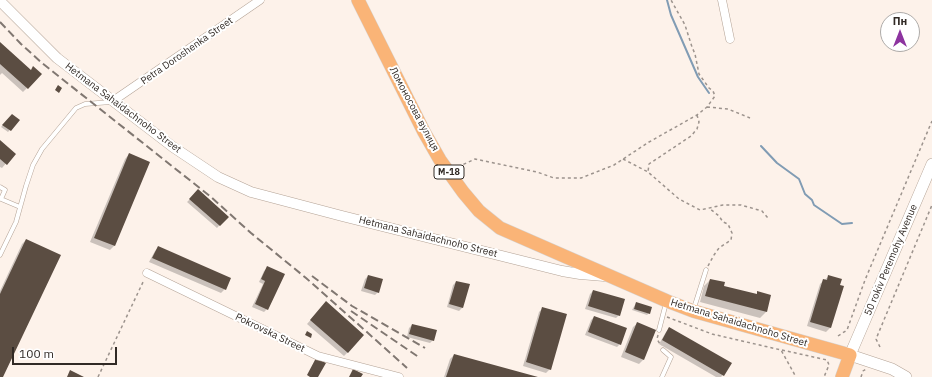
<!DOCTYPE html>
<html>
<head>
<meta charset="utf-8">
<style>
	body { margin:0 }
	#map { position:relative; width:932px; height:377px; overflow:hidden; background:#fdf2ea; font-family:"IBM Plex Sans",sans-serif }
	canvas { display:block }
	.north { position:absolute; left:880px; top:12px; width:40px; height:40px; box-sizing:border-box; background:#fff; border:1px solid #adaaa8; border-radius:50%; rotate:0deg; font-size:11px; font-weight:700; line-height:16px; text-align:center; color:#312a25 }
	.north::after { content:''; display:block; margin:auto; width:14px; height:18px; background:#8d34a0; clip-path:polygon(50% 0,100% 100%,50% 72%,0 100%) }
	.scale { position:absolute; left:12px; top:347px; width:105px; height:18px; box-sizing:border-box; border:2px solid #312a25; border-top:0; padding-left:5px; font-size:12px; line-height:14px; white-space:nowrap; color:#312a25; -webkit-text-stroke:3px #fff; paint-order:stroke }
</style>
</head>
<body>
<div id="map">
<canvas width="932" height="377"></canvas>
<div class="north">Пн</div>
<div class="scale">100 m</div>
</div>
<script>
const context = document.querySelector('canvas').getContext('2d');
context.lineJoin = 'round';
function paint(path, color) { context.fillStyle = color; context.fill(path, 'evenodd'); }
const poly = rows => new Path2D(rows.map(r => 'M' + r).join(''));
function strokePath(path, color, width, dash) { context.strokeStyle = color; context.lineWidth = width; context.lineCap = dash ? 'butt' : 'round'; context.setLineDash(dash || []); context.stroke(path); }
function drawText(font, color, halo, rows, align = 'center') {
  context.font = font + ' "IBM Plex Sans",sans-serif'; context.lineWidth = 4; context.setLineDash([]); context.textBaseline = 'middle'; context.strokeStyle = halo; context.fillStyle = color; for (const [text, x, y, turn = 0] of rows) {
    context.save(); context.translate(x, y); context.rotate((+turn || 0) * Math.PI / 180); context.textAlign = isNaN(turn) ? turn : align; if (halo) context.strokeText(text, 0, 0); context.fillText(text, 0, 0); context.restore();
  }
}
const shadow = poly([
	[0,44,27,88,23,92,2,73,0,75],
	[12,115,18,121,8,132,1,127],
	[0,141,14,154,2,168,0,167],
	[129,154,149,163,114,246,110,250,90,242,125,159],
	[198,191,227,217,217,228,187,202],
	[26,240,2,377,0,377,0,291,22,244],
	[159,247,225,289,221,293,149,262,155,251],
	[267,268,267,309,264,312,252,307,263,284,259,282,264,271],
	[368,276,378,292,375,295,361,291,365,279],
	[829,276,839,285,842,287,830,328,826,332,807,326,820,284],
	[710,280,723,287,755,295,758,293,770,296,766,312,760,318,700,302,704,286],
	[456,282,469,285,462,308,459,311,447,307,453,285],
	[593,291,619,315,616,318,585,309,590,294],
	[636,303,649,313,647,315,632,310],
	[322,307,348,352,344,356,307,324],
	[543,308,550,369,546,373,523,366,539,312],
	[594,317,620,344,617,347,585,335,591,320],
	[638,323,655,331,643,360,639,364,621,357,633,327],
	[412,325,433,340,430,343,407,337,409,328],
	[670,328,723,375,721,377,716,377,659,344,666,332],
	[454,355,536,377,444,377,450,359]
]);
const stream = poly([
	[667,0,671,15,698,77,709,93],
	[761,146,777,163,799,179,805,194,812,200,814,205,842,224,852,223]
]);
const building = poly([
	[0,42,31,70,33,66,42,74,28,89,0,64],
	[58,85,62,88,59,93,55,90],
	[12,114,20,120,11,131,2,125],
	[0,140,16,154,7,165,0,159],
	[129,153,150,162,115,246,94,238],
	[198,189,229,217,220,226,189,199],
	[26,239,61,255,3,377,0,377,0,294],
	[158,246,231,278,226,290,152,258],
	[267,266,285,274,268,310,255,304,265,281,261,279],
	[368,275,383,279,379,293,364,288],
	[828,275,842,279,840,285,844,286,831,328,810,322,823,279,827,280],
	[710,279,725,282,724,286,757,294,757,291,771,295,767,312,705,296],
	[456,281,470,284,463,308,449,304],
	[593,290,625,299,620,316,588,306],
	[326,301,364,335,348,353,310,320],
	[636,302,652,307,650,314,634,309],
	[542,307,567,314,551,370,526,362],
	[594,316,627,328,621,345,588,332],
	[637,322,656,330,644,360,625,352],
	[412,324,437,330,434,341,409,334],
	[669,327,732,363,724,376,662,340],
	[307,331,312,334,311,338,305,335],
	[454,354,538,377,446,377],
	[316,358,326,363,318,377,310,377,307,375],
	[353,369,363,374,361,377,349,377],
	[70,370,84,377,67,377]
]);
const path = poly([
	[707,107,728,109,750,118],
	[697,115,699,122,697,129,691,136,649,164,648,172,679,199,700,210,723,205,741,205,762,211,768,218],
	[623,159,648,172],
	[458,167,475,159,537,172,554,178,581,178,614,165,649,142,697,115,707,107,715,96,713,91,709,88,699,74,695,54,692,47,685,25,671,0],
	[708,266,714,255,719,248,731,240,732,233,728,224,723,222,719,216,709,208],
	[667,317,712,334,781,350,796,377],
	[658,335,657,339,661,346],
	[838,336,847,330,865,280,932,121],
	[880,347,876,339,932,205],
	[782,350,827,360,829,365,824,377],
	[98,377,144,280],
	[861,377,863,371,866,369]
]);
const service = poly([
	[0,187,5,190,1,199,20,207],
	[0,255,16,222,26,186,33,165,42,149,76,108,85,104,111,102],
	[694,308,706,270],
	[659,330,666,303],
	[662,377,671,357,663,350]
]);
const minor = poly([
	[722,0,730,39],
	[113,101,260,0],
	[147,273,318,356,399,377]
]);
const tertiary = poly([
	[0,1,57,58,173,147,218,177,251,192,342,216,562,271,580,274,604,276]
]);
const secondary = poly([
	[906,377,892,369,850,355,932,164]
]);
const trunk = poly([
	[358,0,424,132,440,160,463,192,479,211,500,228,667,301,693,311,850,355,842,377]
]);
const rail = poly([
	[0,22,21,44,42,63,211,197,251,233,306,278,359,325,407,368],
	[312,276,352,306,425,348],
	[351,311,420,358]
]);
const shields = [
	[449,172,30]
];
const shieldNames = [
	["М-18",449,172]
];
const streetNames = [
	["Petra Doroshenka Street",187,51,-35],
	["Hetmana Sahaidachnoho Street",123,108,37],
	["Ломоносова вулиця",414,109,62],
	["Hetmana Sahaidachnoho Street",428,237,14],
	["50 rokiv Peremohy Avenue",891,260,-67],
	["Hetmana Sahaidachnoho Street",739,323,17],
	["Pokrovska Street",270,333,26]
];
paint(shadow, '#0003');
strokePath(stream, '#819cb4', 2);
paint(building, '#5b4d42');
strokePath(service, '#b4a396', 5);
strokePath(minor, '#b4a396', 9);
strokePath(tertiary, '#b4a396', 11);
strokePath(secondary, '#b4a396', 12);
strokePath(trunk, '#d6d4d3', 14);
strokePath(path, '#9c938d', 1.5, [3, 3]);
strokePath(service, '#fff', 4);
strokePath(minor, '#fff', 8);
strokePath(tertiary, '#fff', 10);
strokePath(secondary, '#fff', 11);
strokePath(trunk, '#fab477', 13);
strokePath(rail, '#807771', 2, [8, 4]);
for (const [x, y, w] of shields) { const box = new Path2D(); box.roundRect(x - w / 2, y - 7, w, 14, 3); context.fillStyle = '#fff'; context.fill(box); strokePath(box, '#312a25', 1); }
drawText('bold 9px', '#312a25', null, shieldNames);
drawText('10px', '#312a25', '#fff', streetNames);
</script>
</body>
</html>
